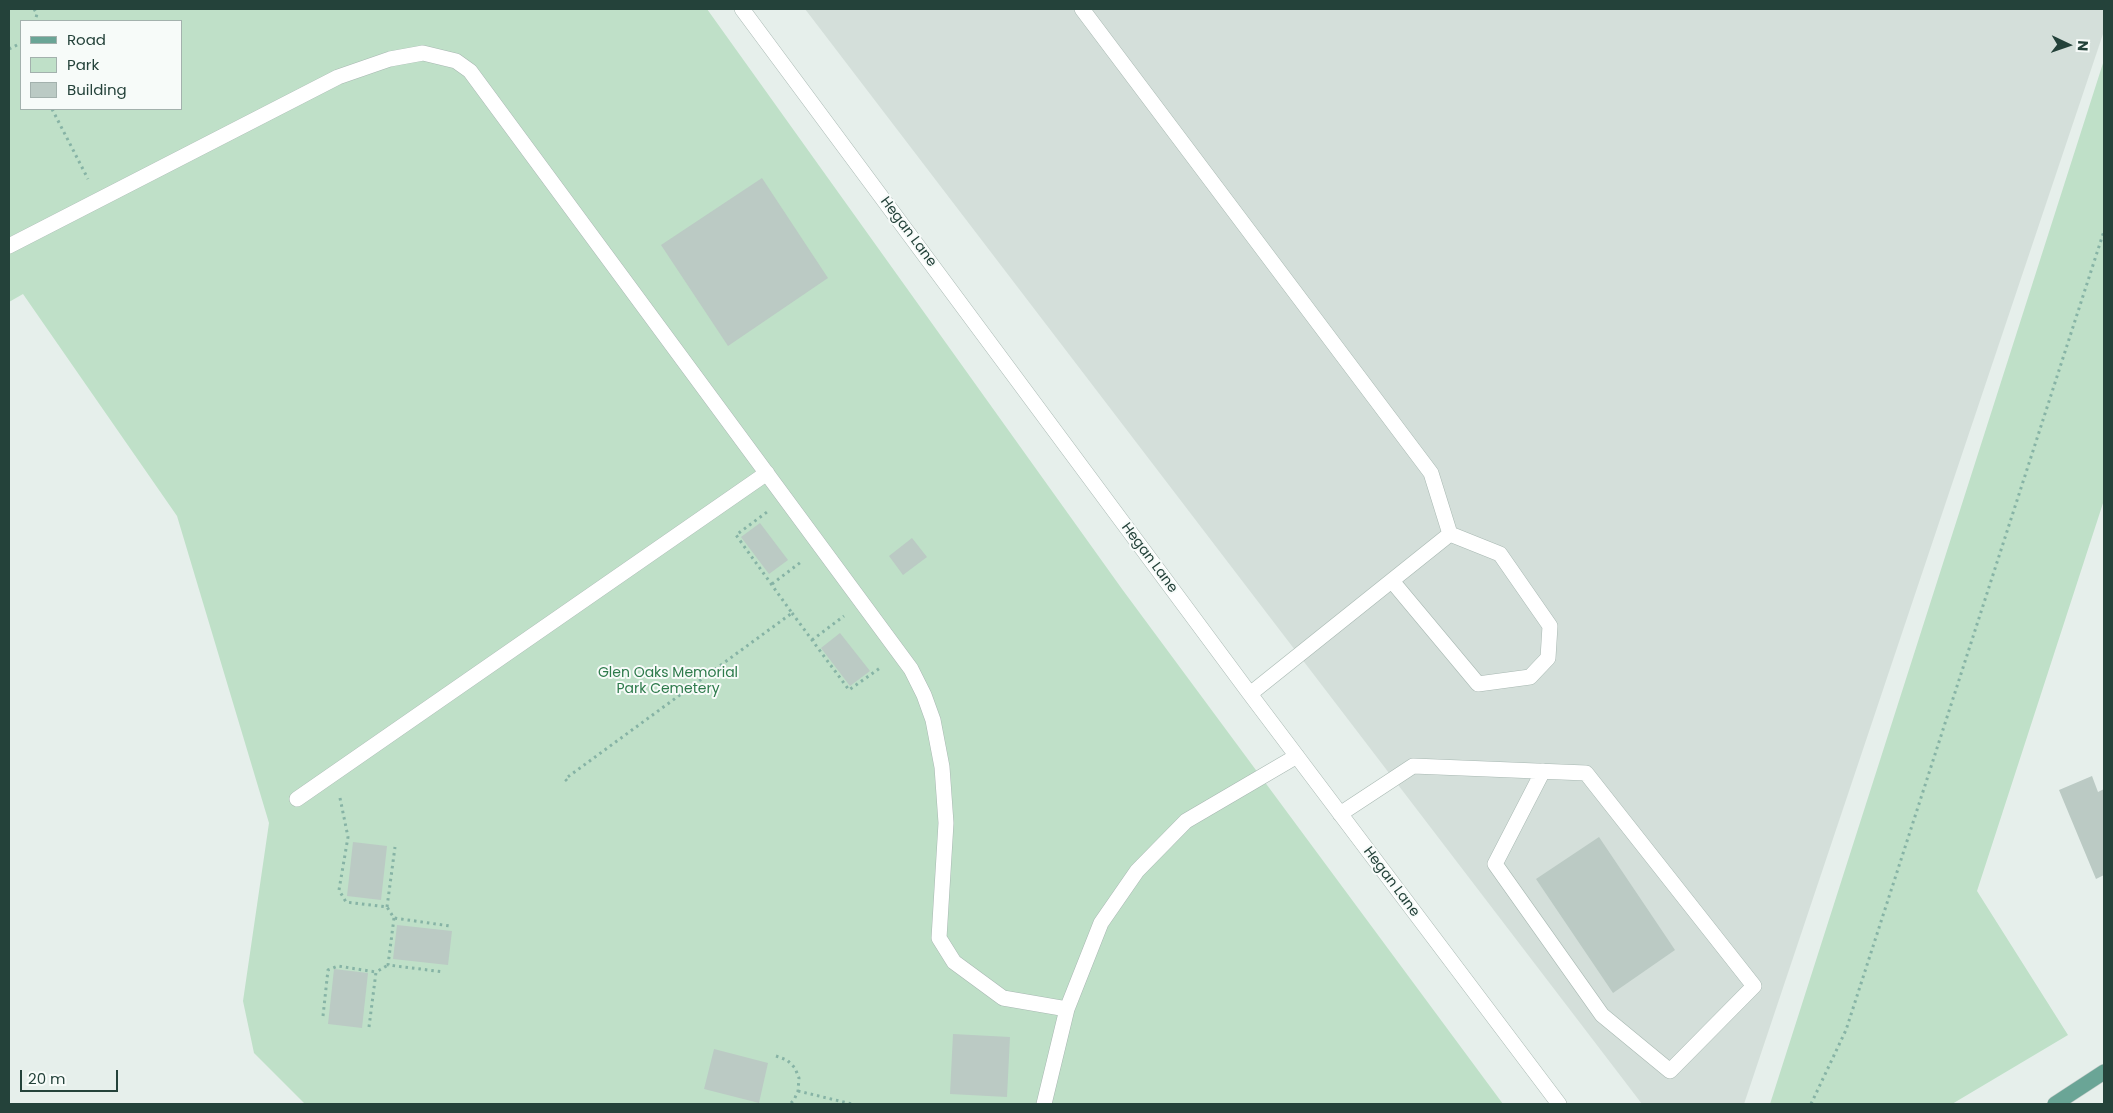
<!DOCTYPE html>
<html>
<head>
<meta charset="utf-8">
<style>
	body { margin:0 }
	#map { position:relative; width:2113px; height:1113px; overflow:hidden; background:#e6efeb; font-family:Poppins,sans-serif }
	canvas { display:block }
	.frame { position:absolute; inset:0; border:10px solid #24423a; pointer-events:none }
	.legend { position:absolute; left:20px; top:20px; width:162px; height:90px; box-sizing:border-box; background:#f7fbf9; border:1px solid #a3b1ad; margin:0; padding:6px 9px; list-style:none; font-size:15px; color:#24423a }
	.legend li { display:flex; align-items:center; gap:10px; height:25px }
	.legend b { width:25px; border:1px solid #a3b1ad }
	.north { position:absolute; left:2043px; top:20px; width:50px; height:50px; -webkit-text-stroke:4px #f7fbf9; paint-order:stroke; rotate:93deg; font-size:14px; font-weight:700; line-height:20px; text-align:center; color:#24423a }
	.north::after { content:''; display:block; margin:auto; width:18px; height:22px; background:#24423a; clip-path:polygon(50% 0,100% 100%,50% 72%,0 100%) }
	.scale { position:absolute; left:20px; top:1070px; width:98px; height:22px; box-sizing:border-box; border:2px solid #24423a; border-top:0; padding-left:6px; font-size:15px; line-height:18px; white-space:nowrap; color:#24423a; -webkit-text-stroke:4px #f7fbf9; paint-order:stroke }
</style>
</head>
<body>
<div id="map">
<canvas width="2113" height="1113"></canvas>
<div class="frame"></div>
<ul class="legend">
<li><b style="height:6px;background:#6aa596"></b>Road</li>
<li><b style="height:14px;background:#bfe0c8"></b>Park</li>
<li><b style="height:14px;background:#bbcac4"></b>Building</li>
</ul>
<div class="north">N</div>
<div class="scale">20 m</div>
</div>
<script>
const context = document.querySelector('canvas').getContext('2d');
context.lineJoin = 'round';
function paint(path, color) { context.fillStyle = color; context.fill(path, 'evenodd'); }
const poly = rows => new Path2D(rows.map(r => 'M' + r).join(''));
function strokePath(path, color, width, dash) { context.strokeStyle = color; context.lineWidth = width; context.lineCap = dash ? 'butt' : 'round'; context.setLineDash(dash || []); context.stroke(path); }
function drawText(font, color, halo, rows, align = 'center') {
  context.font = font + ' Poppins,sans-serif'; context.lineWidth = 4; context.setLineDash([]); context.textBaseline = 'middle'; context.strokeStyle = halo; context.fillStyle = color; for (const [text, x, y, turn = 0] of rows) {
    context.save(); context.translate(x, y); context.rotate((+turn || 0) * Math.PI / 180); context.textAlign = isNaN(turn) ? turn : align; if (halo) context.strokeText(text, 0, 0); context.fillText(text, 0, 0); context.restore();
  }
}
const built = poly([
	[805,9,2104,9,2104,31,1744,1104,1642,1104]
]);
const green = poly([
	[9,9,707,9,1122,589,1503,1104,305,1104,254,1053,243,1001,269,823,177,516,23,294,9,302],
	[21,21,181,21,181,109,21,109],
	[2104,60,2104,500,1977,891,2068,1035,1952,1104,1770,1104]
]);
const building = poly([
	[762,178,828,278,728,346,661,245],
	[760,523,788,560,769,574,741,537],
	[912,538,927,557,903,575,889,556],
	[840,633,870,671,850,686,821,648],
	[2092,776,2098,792,2104,789,2104,875,2096,879,2059,790],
	[1599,837,1675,950,1613,993,1536,879],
	[353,842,387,846,381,900,347,896],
	[397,925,452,931,448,965,393,959],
	[334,969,368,973,362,1028,328,1024],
	[953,1034,1010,1037,1007,1097,950,1094],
	[714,1049,768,1063,759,1103,704,1089]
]);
const path = poly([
	[34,9,37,14,35,21],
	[9,49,21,43],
	[52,109,88,179],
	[772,584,801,562],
	[792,613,849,690,880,668],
	[812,640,844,616],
	[567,781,565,779,792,613,736,535,767,512],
	[340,798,348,837,339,890,346,902,387,907,394,918,450,926],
	[387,907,395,847],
	[394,918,388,965,444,972],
	[323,1016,328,970,338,966,376,972],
	[369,1027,376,972,388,965],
	[776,1056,787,1060,795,1068,799,1078,798,1091,794,1100,790,1104],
	[798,1091,852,1104],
	[1811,1104,1846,1030,2104,231]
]);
const minor = poly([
	[742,9,1250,694,1559,1104],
	[1082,9,1431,473,1450,534,1250,694],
	[9,246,338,77,390,59,423,53,456,61,470,71,911,669,924,695,933,720,942,767,946,823,939,938,954,962,1003,998,1067,1009],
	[1392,581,1478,684,1530,677,1548,658,1550,626,1500,554,1450,534],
	[297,799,767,473],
	[1340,814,1413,766,1586,773,1754,986,1670,1071,1602,1015,1495,864,1543,771],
	[1044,1104,1067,1009,1101,923,1137,871,1186,821,1297,756]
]);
const major = poly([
	[2055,1104,2104,1072]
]);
const streetNames = [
	["Hegan Lane",908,232,53],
	["Hegan Lane",1149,558,53],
	["Hegan Lane",1391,882,53]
];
const parkNames = [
	["Glen Oaks Memorial",668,673],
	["Park Cemetery",668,689]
];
paint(built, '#d4dfda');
paint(green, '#bfe0c8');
paint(building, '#bbcac4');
strokePath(minor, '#a8b8b2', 16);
strokePath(major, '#c2cac8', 16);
strokePath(path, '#86b3a5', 3, [2.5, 4]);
strokePath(minor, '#fff', 15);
strokePath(major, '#6aa596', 15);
drawText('14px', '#24423a', '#f7fbf9', streetNames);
drawText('14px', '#2d7a4b', '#f7fbf9', parkNames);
</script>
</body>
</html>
